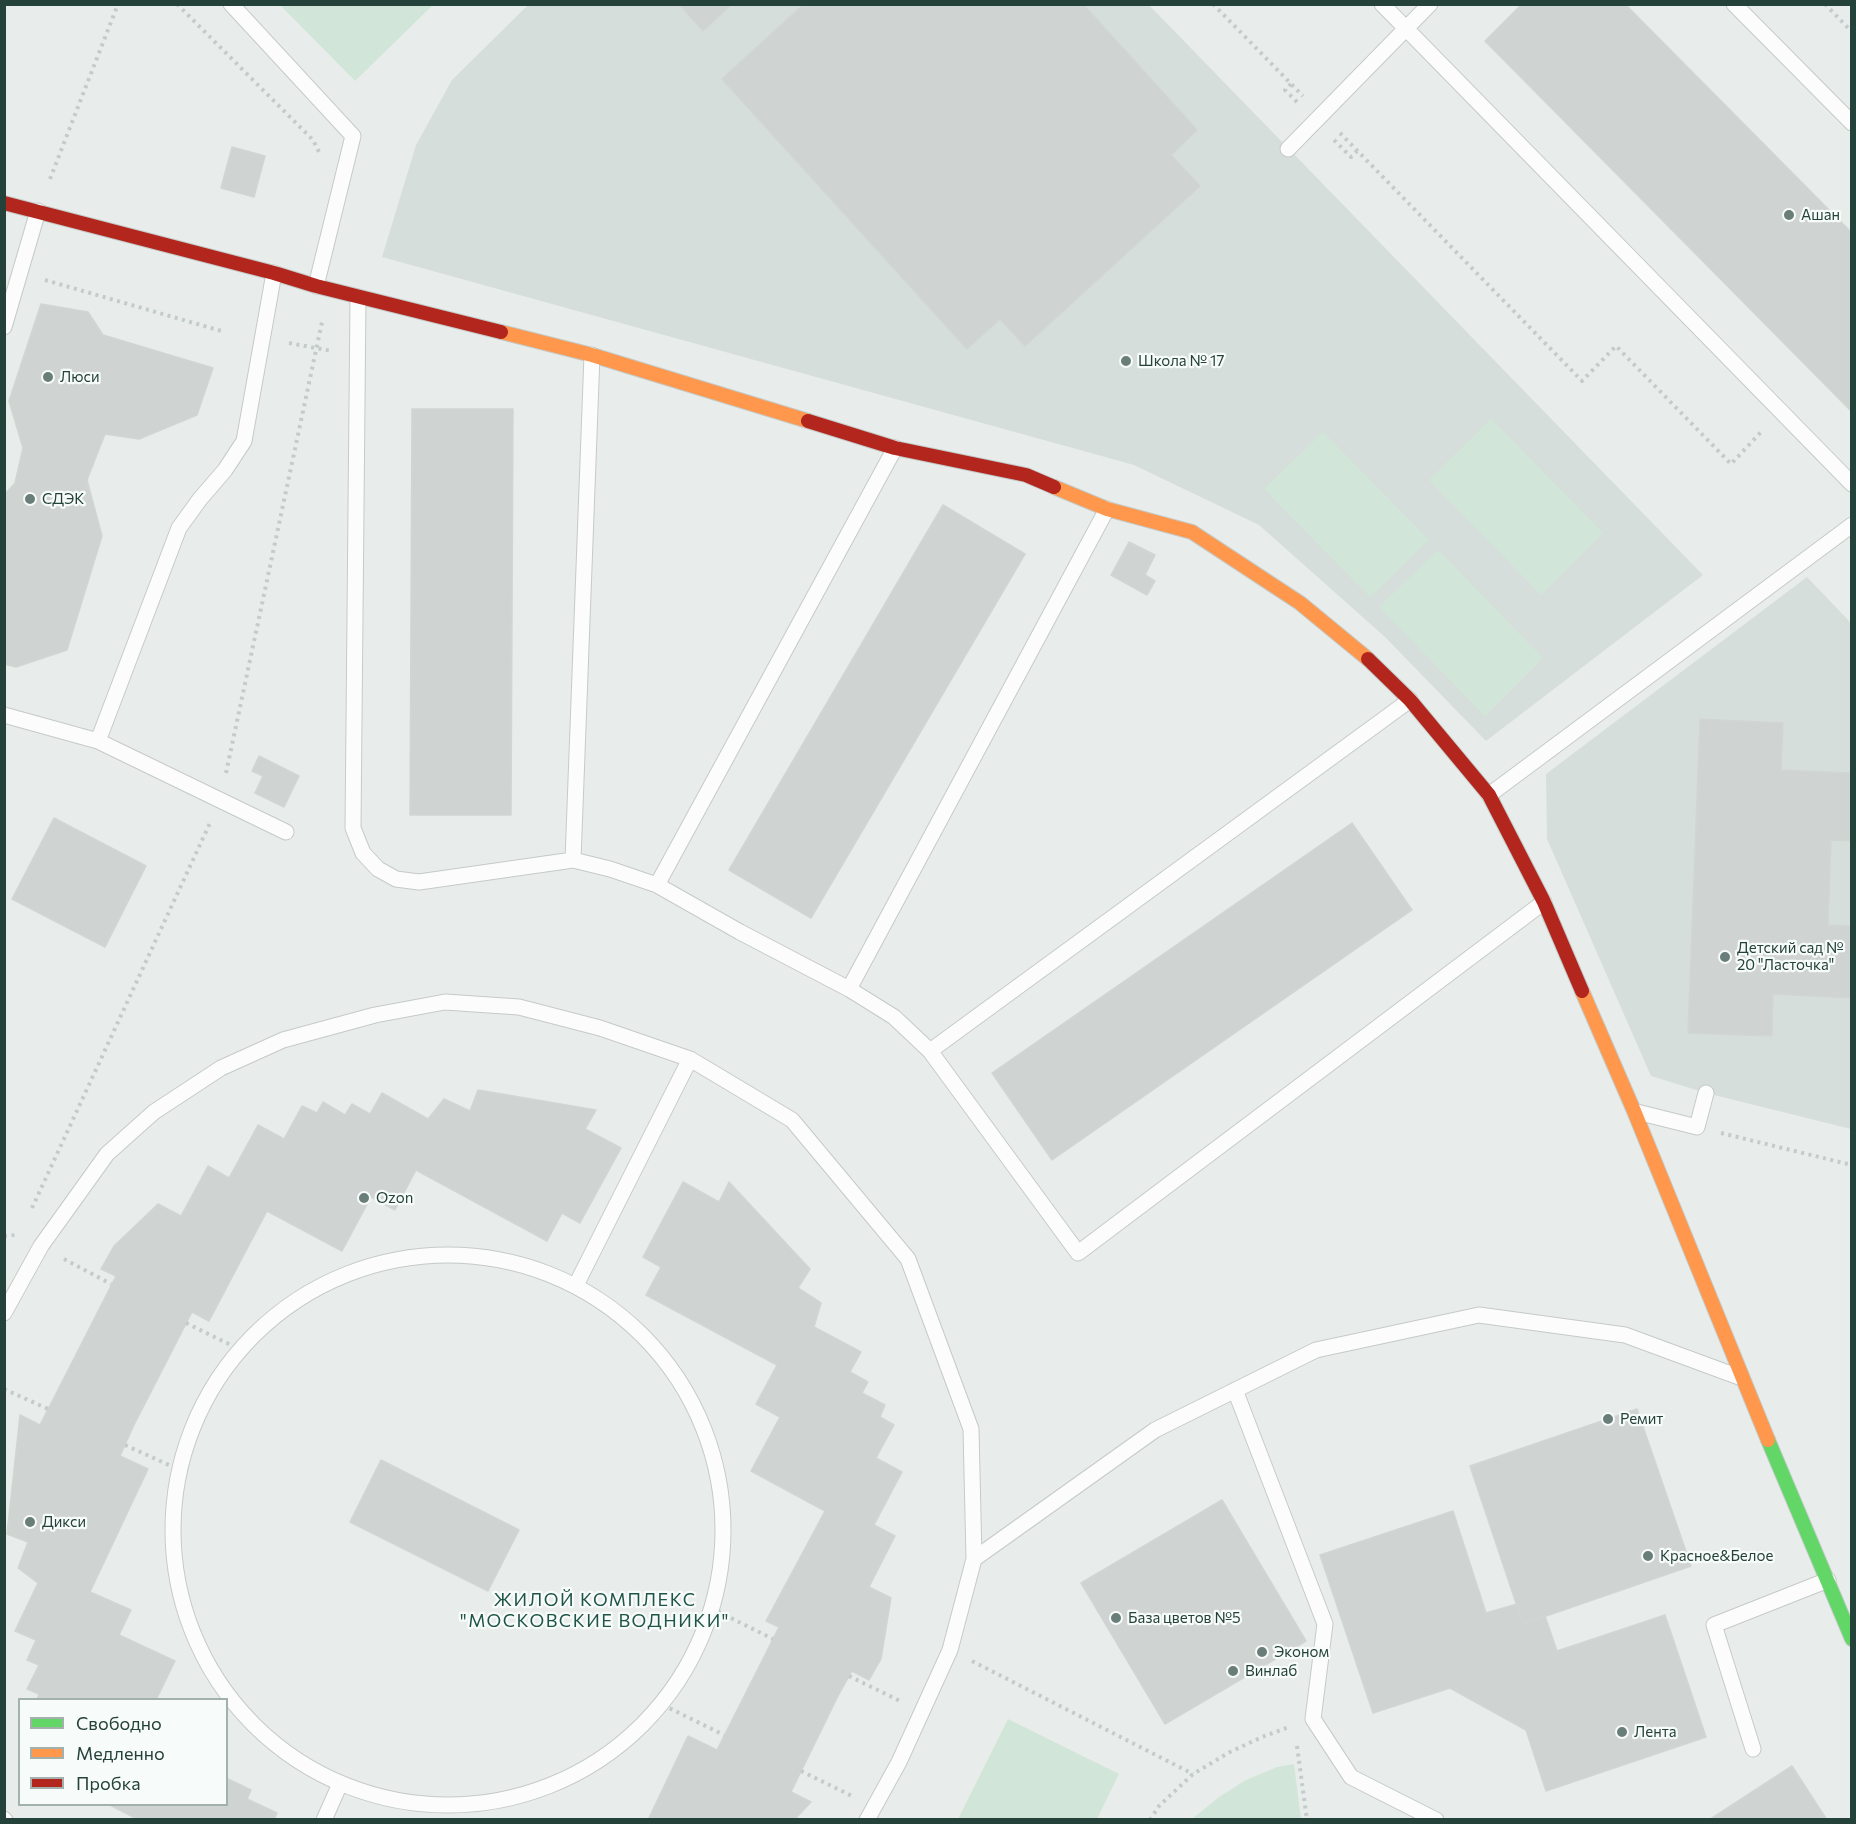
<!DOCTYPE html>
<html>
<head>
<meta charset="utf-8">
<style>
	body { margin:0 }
	#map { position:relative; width:1856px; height:1824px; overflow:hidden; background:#e8edeb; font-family:Commissioner,sans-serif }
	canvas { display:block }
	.frame { position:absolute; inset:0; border:6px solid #24423a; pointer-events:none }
	.legend { position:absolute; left:18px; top:1698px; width:210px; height:108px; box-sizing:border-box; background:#f7fbf9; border:2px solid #a3b1ad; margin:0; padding:8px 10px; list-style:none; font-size:18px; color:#24423a }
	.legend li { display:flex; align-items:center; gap:12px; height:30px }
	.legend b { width:30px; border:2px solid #a3b1ad }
</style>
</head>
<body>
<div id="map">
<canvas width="1856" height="1824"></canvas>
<div class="frame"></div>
<ul class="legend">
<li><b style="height:8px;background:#63d668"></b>Свободно</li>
<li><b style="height:8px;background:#ff974d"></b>Медленно</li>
<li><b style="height:8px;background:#b3261e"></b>Пробка</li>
</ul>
</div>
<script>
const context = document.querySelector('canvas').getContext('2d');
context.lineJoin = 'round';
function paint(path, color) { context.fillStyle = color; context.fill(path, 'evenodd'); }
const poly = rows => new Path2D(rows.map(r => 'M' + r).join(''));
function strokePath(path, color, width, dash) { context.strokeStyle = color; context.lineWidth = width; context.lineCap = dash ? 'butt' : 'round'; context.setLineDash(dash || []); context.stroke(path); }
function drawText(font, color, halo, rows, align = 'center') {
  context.font = font + ' Commissioner,sans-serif'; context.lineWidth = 4.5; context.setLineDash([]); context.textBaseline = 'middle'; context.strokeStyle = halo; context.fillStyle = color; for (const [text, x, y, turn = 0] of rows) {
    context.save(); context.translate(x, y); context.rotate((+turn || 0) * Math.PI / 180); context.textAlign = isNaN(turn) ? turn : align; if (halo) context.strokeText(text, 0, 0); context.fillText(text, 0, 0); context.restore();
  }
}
const built = poly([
	[528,5,1149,5,1703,575,1486,741,1385,637,1259,525,1134,465,382,257,416,145,452,80],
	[1807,577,1851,623,1851,1129,1706,1093,1651,1076,1547,839,1546,774]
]);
const green = poly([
	[280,5,433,5,355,81],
	[1491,419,1603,533,1541,595,1429,480],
	[1323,432,1429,540,1370,597,1264,489],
	[1438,550,1543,658,1485,716,1379,607],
	[1008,1719,1119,1774,1097,1819,958,1819],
	[1294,1764,1301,1819,1192,1819,1219,1797,1246,1780,1277,1767]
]);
const building = poly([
	[679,4,732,4,703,31,679,4],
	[804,4,1083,4,1197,130,1171,155,1200,186,1025,346,1000,319,967,349,722,79,804,4],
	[1522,4,1625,4,1852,233,1852,412,1485,41,1522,4],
	[232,147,265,156,254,197,221,188,232,147],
	[41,304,88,312,103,335,213,368,197,415,139,439,105,434,87,480,102,536,67,650,16,667,4,664,4,495,15,483,23,448,9,401,41,304],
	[412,409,513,409,511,815,410,815,412,409],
	[943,505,1025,554,811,918,729,870,943,505],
	[1129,542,1155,555,1145,575,1155,581,1147,595,1111,575,1129,542],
	[1700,719,1783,723,1781,770,1852,773,1852,841,1831,840,1828,925,1852,926,1852,998,1773,994,1772,1036,1688,1033,1700,719],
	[259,756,299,776,284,807,255,793,263,776,252,771,259,756],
	[54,818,146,866,105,947,12,899,54,818],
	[1352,823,1412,910,1052,1160,992,1073,1352,823],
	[478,1090,596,1110,585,1129,621,1148,580,1223,562,1213,547,1241,416,1170,395,1210,371,1197,342,1251,267,1211,209,1321,192,1312,134,1425,120,1456,148,1469,90,1592,131,1610,119,1635,175,1661,156,1700,37,1700,39,1694,27,1689,39,1665,27,1660,36,1640,15,1631,38,1583,18,1568,28,1542,7,1534,20,1415,40,1425,116,1276,101,1269,114,1246,158,1204,181,1216,208,1166,229,1178,258,1125,284,1139,302,1106,317,1113,323,1102,345,1115,352,1104,370,1114,382,1093,428,1119,444,1099,470,1111,478,1090],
	[683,1182,719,1202,729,1182,810,1269,798,1288,821,1303,814,1327,861,1352,850,1372,868,1382,862,1393,885,1405,880,1417,894,1425,876,1458,902,1472,874,1525,895,1536,869,1587,891,1598,881,1659,869,1680,852,1671,838,1696,791,1792,811,1802,794,1820,648,1820,688,1736,717,1750,779,1627,766,1621,825,1511,751,1471,780,1417,756,1404,777,1365,646,1295,661,1267,643,1257,683,1182],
	[1637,1409,1691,1566,1523,1624,1470,1466,1637,1409],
	[381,1460,519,1530,488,1591,350,1522,381,1460],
	[1222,1500,1306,1641,1165,1724,1081,1583,1222,1500],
	[1453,1511,1486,1613,1517,1604,1523,1624,1545,1616,1557,1651,1665,1615,1706,1737,1546,1791,1526,1730,1450,1688,1373,1713,1320,1555,1453,1511],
	[1792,1766,1827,1820,1709,1820,1792,1766],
	[226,1778,251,1790,247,1799,277,1813,274,1820,139,1820,108,1804,226,1804,226,1778]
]);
const path = poly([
	[177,4,313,140,320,154],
	[1213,4,1303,96],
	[1825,4,1852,32],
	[1291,84,1285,90,1297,102],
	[1340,133,1582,381,1616,346,1731,464,1762,431],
	[1334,140,1351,157,1357,151],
	[50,179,118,4],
	[45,280,225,332],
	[289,343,332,351],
	[226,773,322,322],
	[1721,1133,1852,1165],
	[32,1208,210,823],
	[4,1236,16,1235],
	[64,1259,111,1284],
	[186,1323,239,1349],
	[4,1389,48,1409],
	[125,1445,180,1470],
	[711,1608,773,1639],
	[972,1661,1193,1774],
	[849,1676,900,1701],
	[663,1705,724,1735],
	[1297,1746,1307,1820],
	[801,1771,852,1796],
	[1150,1820,1159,1806,1193,1774,1230,1752,1262,1737,1289,1727]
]);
const lane = poly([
	[231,4,353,136,316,286],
	[1382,4,1852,484],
	[1734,4,1852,123],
	[1288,149,1430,4],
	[358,297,353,828,363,853,378,869,396,879,419,882,573,860,610,869,657,885,740,932,849,989,894,1017,930,1051,1078,1253,1544,902],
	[4,327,38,211],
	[4,715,98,741,179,528,200,499,225,470,244,441,274,273],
	[98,741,286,832],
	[1489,795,1852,525],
	[573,860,592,355],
	[657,885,895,448],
	[849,989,1107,509],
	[930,1051,1410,700],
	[1637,1112,1697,1127,1706,1093],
	'173 1530a275 275 0 1 1 550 0a275 275 0 1 1-550 0Z',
	[576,1285,690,1059],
	[4,1313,41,1246,107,1154,154,1112,221,1068,283,1040,375,1015,445,1002,519,1007,600,1028,690,1059,792,1120,908,1259,971,1429,974,1559,950,1650,899,1762,867,1820],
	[1235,1390,1325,1624,1313,1719,1351,1777,1436,1820],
	[974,1559,1155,1430,1316,1350,1479,1315,1625,1335,1739,1377],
	[1753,1749,1714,1625,1828,1580],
	[4,1819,5,1820],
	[324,1820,339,1786]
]);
const fast = poly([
	[1768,1440,1852,1639]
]);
const slow = poly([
	[501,332,592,355,808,421],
	[1054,487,1107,509,1192,532,1300,603,1368,659],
	[1582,991,1634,1111,1768,1440]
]);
const jam = poly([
	[4,203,274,273,316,286,501,332],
	[808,421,895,448,1026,475,1054,487],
	[1368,659,1410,700,1489,795,1544,902,1582,991]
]);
const markers = [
	[1789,215,6,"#697e78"],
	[1126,361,6,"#697e78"],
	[48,377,6,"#697e78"],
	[30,499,6,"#697e78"],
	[1725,957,6,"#697e78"],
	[364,1198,6,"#697e78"],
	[1608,1419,6,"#697e78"],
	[30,1522,6,"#697e78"],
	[1648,1556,6,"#697e78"],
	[1116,1618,6,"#697e78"],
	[1262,1652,6,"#697e78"],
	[1233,1671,6,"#697e78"],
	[1622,1732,6,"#697e78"]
];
const poiNames = [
	["Ашан",1801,215],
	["Школа № 17",1138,361],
	["Люси",60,377],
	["СДЭК",42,499],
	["Детский сад №",1737,948],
	["20 \"Ласточка\"",1737,965],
	["Ozon",376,1198],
	["Ремит",1620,1419],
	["Дикси",42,1522],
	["Красное&Белое",1660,1556],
	["База цветов №5",1128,1618],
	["Эконом",1274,1652],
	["Винлаб",1245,1671],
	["Лента",1634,1732]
];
const quarterNames = [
	["ЖИЛОЙ КОМПЛЕКС",595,1600],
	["\"МОСКОВСКИЕ ВОДНИКИ\"",595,1621]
];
paint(built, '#d6dedb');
paint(green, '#d1e6d8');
paint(building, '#cfd4d2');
strokePath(building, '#d1d6d4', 1.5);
strokePath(lane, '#c5cac8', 17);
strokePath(fast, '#c3cbc8', 16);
strokePath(slow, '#c3cbc8', 16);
strokePath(jam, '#c3cbc8', 16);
strokePath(path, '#c3ccca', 4, [3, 4.5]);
strokePath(lane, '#fcfcfc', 15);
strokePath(fast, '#63d668', 14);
strokePath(slow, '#ff974d', 14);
strokePath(jam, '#b3261e', 14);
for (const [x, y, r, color] of markers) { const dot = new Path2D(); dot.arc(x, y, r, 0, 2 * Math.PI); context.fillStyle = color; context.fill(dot); strokePath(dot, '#f7fbf9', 2); }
drawText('15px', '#24423a', '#f7fbf9', poiNames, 'left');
context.letterSpacing = '1.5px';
drawText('18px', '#1f5548', '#f7fbf9', quarterNames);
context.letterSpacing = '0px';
</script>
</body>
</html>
